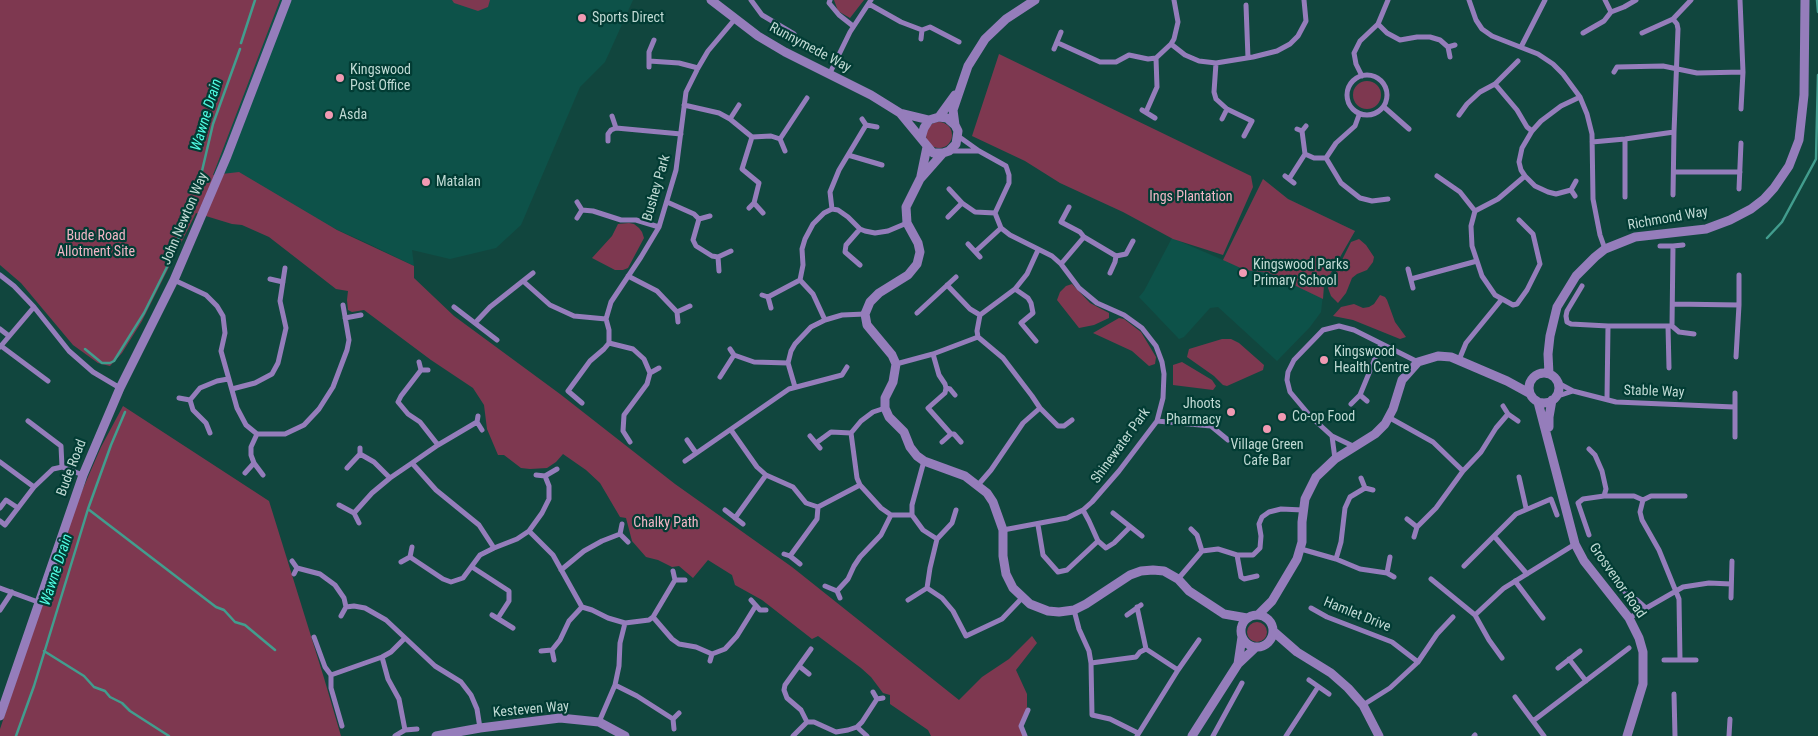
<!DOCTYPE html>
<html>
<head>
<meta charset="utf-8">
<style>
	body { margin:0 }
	canvas { display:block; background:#11463e }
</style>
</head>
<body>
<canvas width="1818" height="736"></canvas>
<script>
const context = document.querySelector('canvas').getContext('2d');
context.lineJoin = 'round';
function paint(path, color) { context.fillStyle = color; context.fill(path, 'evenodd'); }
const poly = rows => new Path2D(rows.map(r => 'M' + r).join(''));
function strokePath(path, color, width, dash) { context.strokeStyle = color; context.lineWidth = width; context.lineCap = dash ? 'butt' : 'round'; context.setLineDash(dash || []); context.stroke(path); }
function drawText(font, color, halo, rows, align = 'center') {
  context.font = font + ' "Roboto Condensed",sans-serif'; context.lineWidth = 4.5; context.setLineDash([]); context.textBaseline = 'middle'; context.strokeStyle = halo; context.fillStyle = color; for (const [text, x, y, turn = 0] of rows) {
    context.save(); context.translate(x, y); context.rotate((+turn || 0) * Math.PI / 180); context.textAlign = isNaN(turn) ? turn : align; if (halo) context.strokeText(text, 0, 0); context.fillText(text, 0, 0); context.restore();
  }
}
const built = poly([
	[280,0,633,0,605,62,580,87,521,225,496,248,450,259,412,250,414,266,367,243,213,175],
	[1263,179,1288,199,1355,231,1324,285,1321,312,1310,327,1277,361,1218,307,1210,308,1184,337,1179,339,1139,297,1144,291,1172,238,1223,260]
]);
const green = poly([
	[0,0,280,0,213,175,239,172,337,230,414,266,414,278,454,316,560,394,675,484,792,567,959,700,982,677,1009,659,1032,636,1037,643,1016,670,1027,694,1027,708,1020,725,1023,736,931,736,928,730,890,704,890,695,883,693,871,677,861,668,818,636,812,639,762,600,735,585,732,575,708,560,693,578,679,566,672,567,658,560,646,557,632,541,626,518,620,517,600,483,586,470,563,454,556,462,547,468,530,469,521,468,504,455,498,455,487,429,484,405,473,388,431,360,364,310,352,312,348,310,347,300,348,291,336,289,269,237,242,225,232,224,196,213,142,321,122,353,110,366,98,363,73,345,21,283,0,265],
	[452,0,490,0,488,7,478,11,454,3],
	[834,0,864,0,850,18,838,11],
	[999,54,1251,176,1253,187,1223,255,1173,239,1123,212,1060,183,1025,161,972,136],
	'1353 95a14 14 0 1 1 28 0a14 14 0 1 1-28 0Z',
	'926 135a13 13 0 1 1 26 0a13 13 0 1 1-26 0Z',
	[1263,179,1288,199,1355,231,1324,285,1323,299,1269,273,1245,270,1223,260],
	[629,223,634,224,639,228,642,232,644,238,628,268,623,270,615,270,592,258,612,236,618,224],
	[1359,239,1366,245,1374,257,1373,262,1367,270,1357,274,1352,278,1346,293,1338,303,1331,296,1328,288,1351,242],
	[1072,284,1090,303,1109,313,1109,318,1094,325,1079,328,1057,300,1060,292,1066,286],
	[1380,295,1385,297,1387,300,1395,322,1406,337,1400,339,1353,320,1333,316,1341,307,1354,304,1363,308,1369,307,1374,304],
	[1119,318,1124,319,1141,332,1156,357,1155,364,1149,366,1132,351,1093,333],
	[1222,339,1231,339,1239,343,1264,365,1263,370,1227,386,1223,385,1214,376,1187,357,1189,349],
	[1182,362,1212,380,1216,386,1213,390,1173,385,1173,365],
	[123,406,269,501,324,678,341,736,0,736,0,729,75,507,101,447],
	'1247 632a10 10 0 1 1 20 0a10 10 0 1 1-20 0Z'
]);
const stream = poly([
	[1817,0,1818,12],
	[241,43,255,0],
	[198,188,213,124,240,49],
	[1767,238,1782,222,1816,159,1818,75],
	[85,349,102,363,110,363,114,361,144,313,171,259,185,220],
	[88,509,216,607,224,610,235,622,245,625,275,650],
	[44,651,84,676,94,687,105,691,110,697,122,703,130,711,169,736],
	[16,736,34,686,88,509,111,445,125,412]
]);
const minor = poly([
	[751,0,762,15,794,34],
	[830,0,829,3,839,15,853,26],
	[1469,0,1476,20,1482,29,1492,36,1538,54,1553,64,1563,74,1580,97,1587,114,1592,134,1593,199,1600,235,1605,249],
	[1605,0,1611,12],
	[1740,0,1743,72,1741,109],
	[869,4,901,22,922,30],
	[1246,5,1248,58],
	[1673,19,1691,0],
	[1378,24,1387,33,1400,40,1417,37,1430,37,1440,40,1448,47],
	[1583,33,1604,21,1611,12,1624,7,1636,0],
	[921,39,922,30,930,27,959,42],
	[1058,43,1100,62,1116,62,1129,55,1148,59,1156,58,1171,44,1185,55,1199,61,1216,63,1253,57,1277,51,1290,44,1298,36,1306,21,1304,0],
	[1171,44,1174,39,1178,22,1174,0],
	[1521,47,1545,0],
	[1054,49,1061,32],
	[1450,57,1448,47,1455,45],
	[649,61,679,63,698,68],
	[1216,63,1214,92,1216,99,1227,109,1252,121,1244,136],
	[649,67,649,52,654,40],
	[1614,72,1617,67,1663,66,1697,73,1743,72],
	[829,75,850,32,871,0],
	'1347 95a20 20 0 1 1 40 0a20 20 0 1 1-40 0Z',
	[1362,76,1356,64,1354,53,1360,41,1378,24,1388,0],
	[1495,84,1517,110,1527,127,1532,131],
	[684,105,719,113,730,119,752,137,742,169,759,183,754,203,749,208],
	[1384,107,1409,129],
	[1142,110,1155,118],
	[1146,112,1157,87,1156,58],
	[1459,115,1467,104,1480,92,1495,84,1518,61],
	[612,116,616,128,681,134],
	[730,119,739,105],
	[862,119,866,125,877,127],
	[1222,119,1227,109],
	[1297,129,1302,131,1306,126],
	[958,136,979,151,1006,166,1009,175,1009,183,995,213,975,212,962,203],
	[752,137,771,136,780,139,807,98],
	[780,139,785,151],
	[608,141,608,134,611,130,616,128],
	[1592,142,1625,139,1674,132,1678,29,1677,24,1673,19,1642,33],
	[950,151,978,151],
	[1305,154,1314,158,1326,158,1341,183,1360,198,1372,201,1388,199],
	[848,155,866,125],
	[1326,158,1336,143,1355,126,1359,115],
	[1674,172,1740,172],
	[1285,176,1294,183],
	[1437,176,1460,192,1475,211],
	[1525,176,1535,186,1548,192,1556,194,1571,190],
	[1289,179,1305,154,1302,131],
	[1739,189,1741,143],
	[1673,195,1674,132],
	[1575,196,1571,190,1576,181],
	[1625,197,1625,139],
	[577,202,582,210,593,211,621,220,636,220,659,227],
	[667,202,694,214,699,219,693,240,696,246,712,256,718,257,719,271],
	[754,203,763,213],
	[832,209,830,192,839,170,848,155,882,165],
	[995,213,1001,228,1010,235,1052,256,1061,264,1079,288,1097,303,1124,315,1142,328,1156,346,1162,362,1164,374,1163,398,1157,421,1119,471,1092,502,1083,510,1067,518,1003,530],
	[948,217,962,203,949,189],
	[577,218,582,210],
	[699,219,710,216],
	[1519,220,1533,234,1540,264,1527,290,1517,304,1513,305,1495,295,1482,276,1472,246,1471,226,1475,211,1498,199,1525,176,1521,170,1519,162,1522,148,1532,131,1541,121,1561,106,1580,97],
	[1084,237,1116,256],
	[968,244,980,257],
	[1673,246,1683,245],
	[976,251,1001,228],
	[718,257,731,251],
	[1061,264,1084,237,1080,232,1061,222,1069,207],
	[860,265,845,252,846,245,860,229],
	[1408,269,1413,288],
	[1110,273,1115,262,1116,256,1126,254,1133,241],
	[0,275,14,286,34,307,69,351,93,372,120,388],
	[628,276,657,291,677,312,690,306],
	[270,279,283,282],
	[1411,279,1477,261],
	[174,280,206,295,217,306,223,316,225,333,221,351,237,408,246,425,257,434,285,434,304,425,319,409,333,387,347,350,349,340,343,305],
	[523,281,550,305,574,316,606,319],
	[947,285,970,309,980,315],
	[1582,286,1567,311,1566,316,1567,322,1571,324,1608,326],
	[1015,289,1028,298,1031,303,1033,313,1021,323,1036,341],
	[762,295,768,297,771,308],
	[768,297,800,280],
	[1673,304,1739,305,1736,357],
	[1739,305,1739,275],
	[454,307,497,340],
	[677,312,678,322],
	[917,313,956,277],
	[980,315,1015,289,1027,274,1038,250],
	[345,318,361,315],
	[825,320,813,294,800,280,803,265,802,249,805,239,813,224,824,213,832,209,838,210,848,217,860,229,865,231,875,233,888,231,907,223],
	[475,323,490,307,533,273],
	[1668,326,1669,368],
	[1672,326,1679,332,1694,334],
	[0,329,9,336],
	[978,337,977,331,980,315],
	[609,343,633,349,644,359,650,373,647,384,624,415,623,431,630,442],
	[1,346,48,381],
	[0,347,34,307],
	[730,349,734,355,754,362,788,363],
	[933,354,939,375,945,384,946,388,950,389,955,395],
	[1459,360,1466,343,1502,299],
	[419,362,421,370,428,370],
	[896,364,933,354,978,337,1003,358,1032,396,1040,408,1023,423,991,470,978,485],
	[421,370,401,396,398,402,408,414,420,422,438,445],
	[650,373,659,368],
	[720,377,734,355],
	[1558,383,1573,391,1616,402,1734,407],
	[795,387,788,363,791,351,795,344,811,327,825,320,842,315,865,314],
	[946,388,945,393,928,408,951,434,954,434,961,442],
	[232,389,255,383,272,374,278,363,286,328,280,301,285,268],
	[1360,395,1367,401],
	[1555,397,1573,391],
	[179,398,190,400],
	[1607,399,1608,326,1672,326,1673,246,1660,246],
	[582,403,568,391,590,361,604,349,609,343,609,330,606,319,611,302,641,257,659,227,676,170,686,92,698,68,708,51,735,19],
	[1351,404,1360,395,1381,344],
	[1503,406,1508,414,1518,421],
	[885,408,873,412,861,421,851,433,857,478,860,485,881,508,891,515,912,515],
	[1040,408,1058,426,1064,426,1072,420],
	[478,416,477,422,482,430],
	[1390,418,1433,442,1463,471],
	[28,421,61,446,62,467],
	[1157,421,1211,426,1228,440],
	[477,422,438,445,412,463,436,490,479,525,494,548,517,539,529,531,553,555,582,607,592,610,608,618,625,623,649,620,653,617,675,580],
	[731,430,757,467,766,475,793,487,806,503,818,507],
	[210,433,206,423,193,410,190,400,200,388,217,381,228,379],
	[257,434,251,447,251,455,254,463,263,475],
	[810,436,820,448],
	[1332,436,1335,459],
	[1735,437,1735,393],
	[687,440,696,453],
	[942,442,951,434],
	[816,443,831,432,851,433],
	[1355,447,1332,436,1311,417,1290,392,1287,380,1288,372,1294,360,1323,330,1339,326,1354,330,1418,362],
	[360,448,360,454,374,462,390,478],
	[1589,449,1595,455,1602,471,1606,489,1604,496],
	[685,461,789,389,842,375,847,367],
	[924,461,912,505,912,515,923,530,937,539],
	[0,462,34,487],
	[347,468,360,454],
	[245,473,254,463],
	[545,476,557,469],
	[1519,477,1526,508],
	[1361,478,1365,488,1373,490],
	[339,505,354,513,359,523],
	[0,508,6,500,18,508],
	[725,510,743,524],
	[956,510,952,523,937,539,930,568,927,588,942,598,953,611,966,636,1002,619,1022,598],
	[1083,510,1089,521,1098,541],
	[354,513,372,493,390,478,412,463],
	[1113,513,1142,536],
	[735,518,766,475],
	[1407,519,1417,527,1414,537],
	[0,521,5,525,34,487,53,469,62,467,83,475],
	[622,524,620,534,628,542],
	[1038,525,1043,555,1058,572,1067,570,1098,541,1106,548,1114,543,1130,527],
	[1417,527,1436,508,1463,471,1481,452,1496,428,1508,414],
	[1191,529,1197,535,1202,551],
	[529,531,542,513,549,499,549,486,545,476,536,475],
	[1589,535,1578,503,1583,499,1604,496,1634,496,1643,500],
	[1301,549,1336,559,1360,569,1387,573],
	[784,554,790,556,800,564],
	[1237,555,1241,577,1244,579,1257,576],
	[790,556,817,519,818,507,860,485],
	[410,557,443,579,451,582,463,578,480,555,494,548],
	[1390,557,1387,573,1394,577],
	[1336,559,1341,542,1345,508,1350,497,1365,488],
	[292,561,297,568,294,574],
	[401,562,410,557,412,547],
	[1604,563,1628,596,1637,600,1646,608],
	[1464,566,1494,536],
	[472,567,509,591,509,601,498,618],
	[297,568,320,574,335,585,344,598,346,607],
	[561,570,584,551,602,541,620,534],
	[673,571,675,580,685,580],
	[1527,574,1494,536,1516,514,1551,499,1557,515],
	[1178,579,1202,551,1218,549,1237,555,1253,555,1260,548,1261,536,1259,524,1262,517,1269,512,1281,509,1303,510],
	[1431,579,1475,615,1504,588,1575,544],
	[1515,581,1543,618],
	[825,586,837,591,840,598],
	[0,588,38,602],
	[837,591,848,579,854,566,860,557,881,535,891,515],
	[1731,598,1732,561],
	[751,600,760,610,766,610],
	[908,600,927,588],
	[1137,607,1146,649,1178,670],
	[1311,608,1327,617,1392,642,1418,662,1390,688,1363,705],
	[0,610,12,592],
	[1074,610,1079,629,1089,651,1091,663,1092,715,1110,719,1138,733],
	[492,615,513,628],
	[1127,615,1141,605],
	[1475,615,1489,640,1502,658],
	[341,616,346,607,354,606,365,608,386,620,435,666,461,682,471,695,477,709,480,728],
	[653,617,672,639,679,644,696,647,712,654,725,649,737,636,755,607],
	[1629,618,1683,587,1709,583,1731,584],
	[314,637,325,667,331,675,331,688,342,726],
	[552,650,560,640,569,621,582,607],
	[541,651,552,650,554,660],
	[382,657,388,679,399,699,405,730],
	[1569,659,1586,681],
	[1664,660,1696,660],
	[1680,660,1679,599,1659,550,1642,520,1640,512,1643,500,1651,496,1685,496],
	[710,661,712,654],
	[1418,662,1437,634,1453,617],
	[1091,663,1136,657,1140,652,1146,649],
	[799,666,809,674],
	[1558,668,1580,651],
	[331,675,382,657,391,652,405,638],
	[1309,680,1329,694],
	[615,685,637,696,673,719],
	[873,692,877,699,883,698],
	[1674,694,1675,736],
	[1515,697,1544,736],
	[1533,721,1629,648],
	[599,722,615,685,619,666,620,643,625,623],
	[807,722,801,710,787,698,784,690,785,685,811,649],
	[807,722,814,722,836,732,848,730,857,727,862,722,877,699],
	[857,727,867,736],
	[674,729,673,719,679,713],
	[395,736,405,730,417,729],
	[793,736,807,722],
	[1025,736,1021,726,1028,710],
	[1137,736,1178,670,1199,640],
	[1213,736,1242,683],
	[1286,736,1318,687],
	[1474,736,1475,735],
	[1729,736,1730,719]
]);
const tertiary = poly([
	[711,0,758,36,785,52,871,95,900,113,929,120],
	[900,113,933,153,943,153,949,151,956,144,958,131,955,125,947,118,939,117,929,120,924,128,921,138],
	[939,117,955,95],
	[955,125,953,110,968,66,985,39,1006,19,1035,0],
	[943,153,920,179,906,207,907,223,918,243,920,252,917,264,908,275,879,293,870,302,865,314,867,325,892,355,896,364,893,382,885,398,885,408,889,417,904,432,910,447,917,456,924,461,965,476,987,493,993,502,1003,530,1003,556,1006,574,1013,588,1030,604,1048,611,1059,612,1074,610,1086,604,1130,575,1141,571,1153,570,1164,571,1178,579,1189,591,1224,614,1247,618],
	[921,176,927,147],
	'1529 388a15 15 0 1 1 30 0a15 15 0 1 1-30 0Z',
	[1549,374,1548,354,1550,336,1557,307,1576,276,1595,257,1605,249,1635,237,1706,229,1730,220,1751,209,1764,199,1774,188,1789,166,1799,140,1804,95,1805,0],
	[1538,402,1575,544,1584,561,1629,618,1639,638,1643,652,1643,684,1627,736],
	[1549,427,1549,417,1552,400],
	[1258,615,1272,601,1297,559,1302,542,1302,522,1305,499,1316,477,1335,459,1375,434,1385,424,1393,409,1402,380,1418,362,1438,356,1451,357,1507,381,1529,393],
	'1241 631a16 16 0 1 1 32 0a16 16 0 1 1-32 0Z',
	[1273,631,1297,652,1331,673,1348,688,1363,705,1379,736],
	[1238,664,1242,637],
	[0,716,83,475,120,388,174,280,227,156,287,0],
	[436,736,480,728,560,718,599,722,625,736],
	[1192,736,1238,664,1256,647]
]);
const markers = [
	[582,18,5,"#f19ab3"],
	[340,78,5,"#f19ab3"],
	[329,115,5,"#f19ab3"],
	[426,182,5,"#f19ab3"],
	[1243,273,5,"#f19ab3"],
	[1324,360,5,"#f19ab3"],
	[1231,412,5,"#f19ab3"],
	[1282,417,5,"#f19ab3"],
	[1267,429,5,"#f19ab3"]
];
const poiNames = [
	["Sports Direct",592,18],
	["Kingswood",350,70],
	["Post Office",350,86],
	["Asda",339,115],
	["Matalan",436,182],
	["Kingswood Parks",1253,265],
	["Primary School",1253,281],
	["Kingswood",1334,352],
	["Health Centre",1334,368],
	["Jhoots",1221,404,"right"],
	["Pharmacy",1221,420,"right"],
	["Co-op Food",1292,417],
	["Village Green",1267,445,"center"],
	["Cafe Bar",1267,461,"center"]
];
const streetNames = [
	["Runnymede Way",810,48,28],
	["Bushey Park",657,188,-74],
	["John Newton Way",185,219,-67],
	["Richmond Way",1668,219,-10],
	["Stable Way",1654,392,2],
	["Shinewater Park",1121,446,-54],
	["Bude Road",72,468,-69],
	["Grosvenor Road",1617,581,55],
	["Hamlet Drive",1357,615,22],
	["Kesteven Way",531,710,-5]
];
const parkNames = [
	["Ings Plantation",1191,197],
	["Bude Road",96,236],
	["Allotment Site",96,252],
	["Chalky Path",666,523]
];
const waterNames = [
	["Wawne Drain",207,115,-73],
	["Wawne Drain",57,570,-72]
];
paint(built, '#0d5249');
paint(green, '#7e3850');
strokePath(stream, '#429d8e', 2.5);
strokePath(minor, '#957dbb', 5);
strokePath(tertiary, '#957dbb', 9);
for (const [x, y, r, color] of markers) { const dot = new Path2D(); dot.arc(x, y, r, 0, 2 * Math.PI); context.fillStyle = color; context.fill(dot); strokePath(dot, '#023c34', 2); }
drawText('14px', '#c0dad4', '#023c34', poiNames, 'left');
drawText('14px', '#c0dad4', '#023c34', streetNames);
drawText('14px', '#f0b5c5', '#023c34', parkNames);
drawText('italic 15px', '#4ffce2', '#023c34', waterNames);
</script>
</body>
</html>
